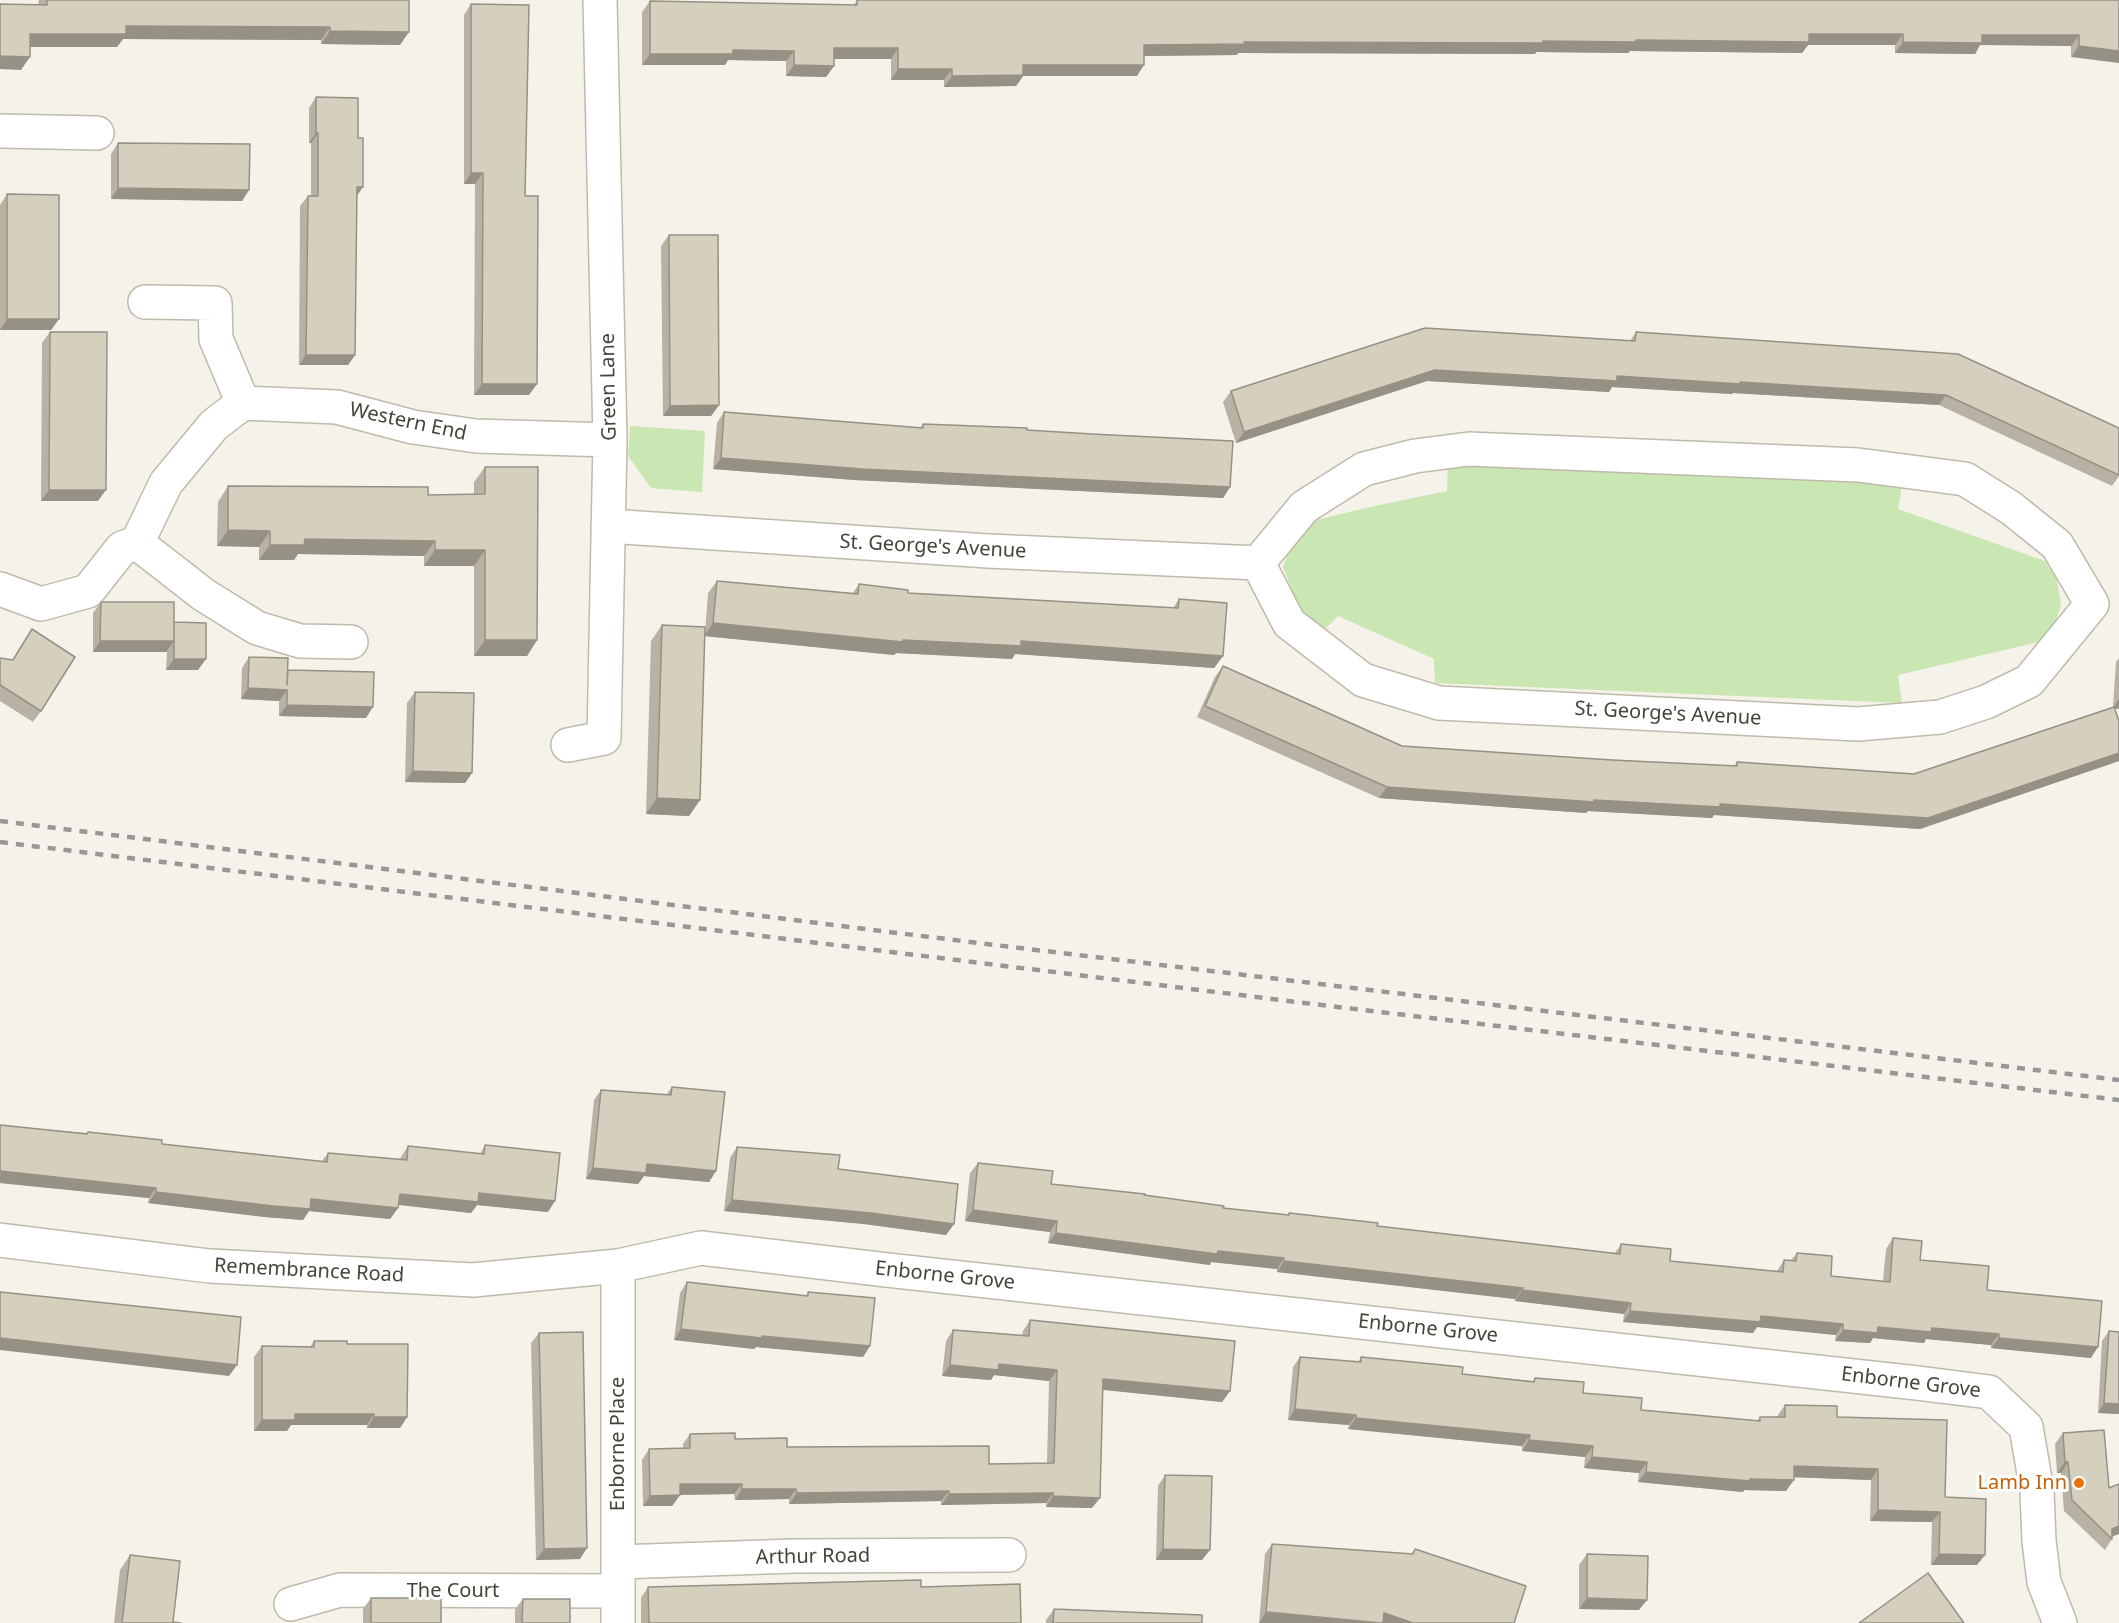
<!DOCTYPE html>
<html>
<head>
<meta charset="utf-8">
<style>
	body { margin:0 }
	canvas { display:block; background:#f4f2e9 }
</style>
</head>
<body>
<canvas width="2119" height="1623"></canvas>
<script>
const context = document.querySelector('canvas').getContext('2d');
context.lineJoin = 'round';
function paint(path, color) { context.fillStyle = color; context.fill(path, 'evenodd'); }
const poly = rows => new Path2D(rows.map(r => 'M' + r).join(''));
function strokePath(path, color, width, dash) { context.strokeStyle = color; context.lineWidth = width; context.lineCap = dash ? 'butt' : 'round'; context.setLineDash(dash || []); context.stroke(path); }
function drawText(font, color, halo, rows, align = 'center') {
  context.font = font + ' "Noto Sans",sans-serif'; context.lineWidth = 6; context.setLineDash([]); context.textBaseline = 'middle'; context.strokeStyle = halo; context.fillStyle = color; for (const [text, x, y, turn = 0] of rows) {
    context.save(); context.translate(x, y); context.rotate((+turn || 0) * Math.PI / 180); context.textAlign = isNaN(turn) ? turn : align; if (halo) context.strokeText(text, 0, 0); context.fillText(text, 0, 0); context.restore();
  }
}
const green = poly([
	[630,426,705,431,702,492,651,488,628,456],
	[1448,461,1903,481,1898,509,2045,561,2057,580,2061,606,2052,632,2043,641,1898,675,1902,703,1435,683,1434,659,1338,616,1324,630,1304,613,1292,590,1283,567,1293,541,1308,522,1370,507,1447,491]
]);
const minor = poly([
	[0,131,97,133],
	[145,302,215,303,216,339,243,403],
	[608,526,988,551,1258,563],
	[137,543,166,483,214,425,243,403,337,407,413,427,476,436,610,440],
	[1258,563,1289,623,1363,680,1439,703,1858,724,1940,717,1986,702,2029,681,2092,604],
	[1258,563,1304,507,1364,469,1415,456,1469,449,1858,465,1965,479,2011,508,2057,545,2092,604],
	[0,589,41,604,88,591,122,548,137,543,204,595,257,628,300,641,351,642],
	[568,745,604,738,610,440,600,0],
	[0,1240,210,1266,473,1280,618,1266,701,1248,887,1270,1917,1383,1989,1392,2026,1427,2037,1491,2039,1541,2044,1582,2060,1623],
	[618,1562,794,1556,1009,1555],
	[291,1604,340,1590,617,1591],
	[618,1623,618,1266]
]);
const rail = poly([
	[0,821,970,942,2119,1080],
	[0,842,1313,1004,2119,1100]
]);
const wall = poly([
	[39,0,409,0,400,45,321,44,321,40,123,39,117,47,30,47,21,70,38,5],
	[857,0,2119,0,2071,57,2071,46,2023,45,1980,45,1975,54,1895,53,1895,45,1808,45,1802,53,1630,51,1628,53,1536,52,1535,54,1238,53,1237,55,1144,56,1137,76,1023,76,1016,86,944,87,944,80,891,80,891,59,834,59,834,66,826,77,786,76,786,61,728,60,725,65,642,65,642,12,650,1,854,5],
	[471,4,525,196,529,395,474,395,475,184,464,184,464,15],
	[316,97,356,196,355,355,348,365,299,365,300,206,308,196,311,196,311,143,309,143,309,108],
	[118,143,249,190,242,201,111,199,111,154],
	[7,194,59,319,51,330,0,330,0,205],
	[669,235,719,405,711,416,663,416,661,246],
	[50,332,98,501,41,501,42,343],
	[1636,332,2119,428,2119,476,2112,486,1939,405,1733,393,1732,394,1612,387,1609,392,1427,381,1236,443,1223,402,1231,391,1630,341],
	[724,412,920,428,923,424,1027,430,1230,487,1223,498,855,480,713,469,717,423],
	[485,467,537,640,527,656,474,656,474,566,424,566,424,556,298,554,294,560,259,560,259,547,217,546,218,502,228,486,428,495,474,494,474,482],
	[717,581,853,593,859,584,908,593,1173,608,1179,599,1223,656,1214,668,1015,654,1012,659,896,653,894,655,704,636,700,800,689,816,646,814,651,641,662,625,705,633,708,593],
	[101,602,174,623,198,670,166,670,167,652,93,652,93,613],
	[32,629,41,711,33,722,0,701,0,658,12,660],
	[249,657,288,670,366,718,279,716,279,701,241,699,242,668],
	[2119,658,2119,709,2115,708,2119,721,2119,761,1920,829,1714,815,1712,818,1588,811,1586,813,1379,798,1197,717,1215,677,1223,666,1402,746,1612,760,1734,766,1737,762,1914,774,2113,707,2116,662],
	[415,692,472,773,465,783,405,782,407,703],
	[672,1087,716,1171,709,1182,644,1176,638,1184,586,1179,594,1100,601,1090,666,1095],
	[0,1125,86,1133,88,1132,162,1144,322,1161,328,1153,400,1159,401,1157,408,1146,480,1154,485,1145,548,1212,477,1205,471,1213,398,1205,398,1208,390,1219,309,1211,303,1220,265,1217,148,1203,149,1198,0,1183],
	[737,1147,838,1169,954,1224,946,1235,864,1224,724,1211,730,1158],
	[978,1163,1051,1184,1144,1195,1223,1208,1288,1215,1289,1213,1377,1226,1615,1253,1621,1244,1670,1261,1777,1271,1784,1260,1791,1260,1797,1253,1831,1276,1883,1281,1886,1249,1893,1238,1920,1260,1987,1290,2091,1358,1991,1348,1991,1345,1926,1339,1924,1343,1873,1338,1870,1343,1835,1341,1836,1335,1757,1327,1753,1333,1623,1322,1624,1314,1515,1301,1515,1299,1277,1272,1277,1269,1211,1262,1210,1265,1048,1243,1050,1232,965,1221,970,1173],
	[687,1282,806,1296,808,1292,870,1346,863,1357,756,1347,754,1349,674,1340,680,1293],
	[1030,1320,1230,1391,1222,1402,1103,1390,1092,1508,1046,1507,1046,1503,941,1505,941,1501,789,1504,789,1499,735,1500,734,1494,680,1495,672,1506,643,1506,642,1460,649,1449,683,1449,683,1444,690,1434,735,1439,787,1447,989,1464,1047,1463,1049,1381,994,1375,991,1380,942,1376,946,1341,953,1330,1022,1335,1023,1331],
	[2109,1331,2119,1332,2119,1414,2098,1413,2102,1341],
	[539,1333,580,1559,536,1560,531,1343],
	[314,1341,347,1344,407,1417,400,1428,367,1428,367,1425,291,1425,287,1431,254,1431,254,1357,262,1346,310,1347],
	[1300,1357,1358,1362,1361,1357,1462,1374,1533,1381,1535,1378,1641,1410,1757,1421,1760,1417,1778,1417,1778,1415,1785,1405,1837,1417,1945,1497,1977,1565,1931,1565,1932,1522,1870,1521,1871,1480,1794,1477,1786,1491,1744,1490,1743,1492,1638,1482,1639,1473,1584,1468,1585,1457,1522,1451,1522,1446,1348,1429,1349,1425,1288,1420,1293,1367],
	[2063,1433,2112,1539,2105,1550,2064,1511,2061,1473,2057,1473,2055,1444],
	[1165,1475,1202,1560,1156,1560,1158,1486],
	[1272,1544,1411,1554,1415,1549,1514,1623,1259,1623,1265,1554],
	[1587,1554,1639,1610,1579,1609,1579,1565],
	[130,1555,173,1622,181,1623,114,1623,120,1570],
	[648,1587,921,1587,1021,1623,641,1623,641,1598],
	[371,1598,441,1623,363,1623,363,1609],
	[523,1599,570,1623,515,1623,515,1609],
	[1054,1609,1202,1623,1046,1623,1046,1620]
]);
const shadedWall = poly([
	[126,26,330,27,321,40,123,39,117,47,21,47,30,34],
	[330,31,409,32,400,45,321,44],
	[1809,34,1903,34,1895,45,1808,45,1802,53,1630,51,1628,53,1536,52,1535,54,1238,53,1237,55,1137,56,1144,45,1244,42,1636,40],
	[1982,35,2079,35,2071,46,1980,45,1975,54,1895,53,1903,42],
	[2079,46,2119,51,2119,63,2071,57],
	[834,48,898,48,891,59,826,59],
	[733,50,794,51,786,61,728,60,725,65,642,65,650,54],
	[0,56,30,57,21,70,0,69],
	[794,65,834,66,826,77,786,76],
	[1023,65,1144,65,1137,76,1023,76,1016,86,944,87,952,76],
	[898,69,952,69,944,80,891,80],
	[316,133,318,133,311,143,309,143],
	[471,173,483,173,475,184,464,184],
	[357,187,363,187,356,197],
	[118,188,249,190,242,201,111,199],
	[7,319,59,319,51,330,0,330],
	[306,355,355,355,348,365,299,365],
	[1435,370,1617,376,1740,382,1946,395,1939,405,1733,393,1732,394,1612,387,1609,392,1427,381,1236,443,1244,432],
	[482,384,537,384,529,395,474,395],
	[719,405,711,416,663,416,670,406],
	[721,458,1230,487,1223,498,855,480,713,469],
	[49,490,106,490,98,501,41,501],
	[228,530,270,531,259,547,217,546],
	[305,539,435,541,424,556,298,554,294,560,259,560,270,545],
	[435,550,485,550,474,566,424,566],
	[713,623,1021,641,1223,656,1214,668,1015,654,1012,659,896,653,894,655,704,636],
	[485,640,537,640,527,656,474,656],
	[100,641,174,641,166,652,93,652],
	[174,659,206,659,198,670,166,670],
	[248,688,287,690,279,701,241,699],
	[2119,699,2119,709,2113,708],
	[287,705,373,707,366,718,279,716],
	[2119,753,2119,761,1920,829,1714,815,1712,818,1588,811,1586,813,1379,798,1387,787,1594,800,1720,804],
	[413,771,472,773,465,783,405,782],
	[657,798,700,800,689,816,646,814],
	[647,1164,716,1171,709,1182,644,1176,638,1184,586,1179,593,1168],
	[0,1171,156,1188,149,1198,0,1183],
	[156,1192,311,1199,398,1208,390,1219,309,1211,303,1220,265,1217,148,1203],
	[479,1193,555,1201,548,1212,477,1205,471,1213,392,1204,400,1194],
	[732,1200,871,1213,954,1224,946,1235,864,1224,724,1211],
	[973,1210,1057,1221,1050,1232,965,1221],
	[1056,1233,1284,1258,1277,1269,1211,1262,1210,1265,1048,1243],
	[1284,1261,1523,1288,1515,1299,1277,1272],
	[1522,1290,1631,1303,1624,1314,1515,1301],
	[1630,1311,1761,1316,1843,1324,1836,1335,1757,1327,1753,1333,1623,1322],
	[1878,1327,1932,1328,1999,1334,1991,1345,1926,1339,1924,1343,1873,1338,1870,1343,1835,1341,1843,1330],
	[681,1329,870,1346,863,1357,756,1347,754,1349,674,1340],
	[0,1338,237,1365,229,1376,0,1350],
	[1999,1338,2098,1347,2091,1358,1991,1348],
	[999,1364,1057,1370,1049,1381,994,1375,991,1380,942,1376,950,1365],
	[1103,1379,1230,1391,1222,1402,1096,1389],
	[2104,1403,2119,1404,2119,1414,2098,1413],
	[1295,1409,1356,1415,1349,1425,1288,1420],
	[295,1414,374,1414,367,1425,291,1425,287,1431,254,1431,262,1420],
	[374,1417,407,1417,400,1428,367,1428],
	[1356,1418,1530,1435,1522,1446,1348,1429],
	[1529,1440,1593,1446,1585,1457,1522,1451],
	[1592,1457,1647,1462,1639,1473,1584,1468],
	[2065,1462,2068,1462,2061,1473,2057,1473],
	[1794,1466,1878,1469,1871,1480,1787,1477],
	[1646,1472,1750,1479,1794,1480,1786,1491,1744,1490,1743,1492,1638,1482],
	[680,1484,742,1484,734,1494,672,1495],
	[742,1489,796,1489,789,1499,735,1500],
	[949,1491,941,1501,789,1504,797,1493],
	[1053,1493,1046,1503,941,1505,949,1494],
	[680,1495,672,1506,643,1506,650,1496],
	[1053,1496,1100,1498,1092,1508,1046,1507],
	[1878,1510,1940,1512,1932,1522,1870,1521],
	[2119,1526,2119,1534,2111,1537,2112,1529],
	[587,1548,580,1559,536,1560,544,1549],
	[1163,1549,1210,1550,1202,1560,1156,1560],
	[1939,1554,1985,1555,1977,1565,1931,1565],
	[1587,1598,1647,1600,1639,1610,1579,1609],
	[1266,1612,1384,1613,1413,1623,1259,1623]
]);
const building = poly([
	[47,0,409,0,409,32,330,31,330,27,126,26,126,34,30,34,30,57,0,56,0,4,47,5,47,0],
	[857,0,2119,0,2119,51,2079,46,2079,35,1982,35,1982,43,1903,42,1903,34,1809,34,1809,42,1636,40,1636,42,1543,41,1543,43,1244,42,1244,44,1144,45,1144,65,1023,65,1023,75,952,76,952,69,898,69,898,48,834,48,834,66,794,65,794,51,733,50,733,54,650,54,650,1,857,5,857,0],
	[471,4,529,5,525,196,538,196,537,384,482,384,483,173,471,173,471,4],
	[316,97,358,98,358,138,363,138,363,187,357,187,355,355,306,355,308,196,318,196,318,133,316,133,316,97],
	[118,143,250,144,249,190,118,188,118,143],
	[7,194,59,195,59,319,7,319,7,194],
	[669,235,718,235,719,405,670,406,669,235],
	[1425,328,1635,341,1636,332,1958,354,2119,428,2119,475,1946,395,1740,382,1740,384,1617,376,1617,381,1435,370,1244,432,1231,391,1425,328],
	[50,332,107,332,106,490,49,490,50,332],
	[724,412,923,428,923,424,1027,428,1027,430,1092,434,1233,441,1230,487,862,469,721,458,724,412],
	[485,467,538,467,537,640,485,640,485,550,435,550,435,541,305,539,304,545,270,545,270,531,228,530,228,486,428,487,428,495,485,494,485,467],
	[717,581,858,594,859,584,908,590,908,593,1178,608,1179,599,1227,603,1223,656,1021,641,1021,646,903,640,903,642,713,623,717,581],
	[101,602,174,602,174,641,100,641,101,602],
	[174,622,206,623,206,659,174,659,174,622],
	[662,625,705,627,700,800,657,798,662,625],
	[32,629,75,657,41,711,0,685,0,658,13,660,32,629],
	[249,657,288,658,287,685,288,670,374,672,373,707,287,705,287,690,248,688,249,657],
	[1223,666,1402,746,1612,760,1737,766,1737,762,1914,774,2114,707,2119,721,2119,753,1928,818,1720,804,1720,807,1594,800,1594,802,1387,787,1205,706,1223,666],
	[415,692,474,693,472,773,413,771,415,692],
	[672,1087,725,1092,716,1171,647,1164,646,1173,593,1168,601,1090,671,1095,672,1087],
	[0,1125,87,1134,88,1132,162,1140,162,1144,327,1162,328,1153,407,1160,408,1146,484,1154,485,1145,560,1153,555,1201,479,1193,478,1202,400,1194,398,1208,311,1199,310,1209,273,1206,156,1192,156,1188,0,1171,0,1125],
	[737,1147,840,1155,838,1169,958,1184,954,1224,871,1213,732,1200,737,1147],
	[978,1163,1053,1171,1051,1184,1145,1194,1144,1195,1224,1206,1223,1208,1289,1215,1289,1213,1378,1223,1377,1226,1620,1254,1621,1244,1671,1249,1670,1261,1783,1272,1784,1260,1796,1261,1797,1253,1832,1256,1831,1276,1890,1282,1893,1238,1922,1241,1920,1260,1989,1266,1987,1290,2102,1301,2098,1347,1999,1338,1999,1334,1932,1328,1931,1332,1878,1327,1877,1333,1843,1330,1843,1324,1761,1316,1760,1322,1630,1311,1631,1303,1522,1290,1523,1288,1284,1261,1284,1258,1218,1251,1217,1254,1056,1233,1057,1221,973,1210,978,1163],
	[687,1282,808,1296,808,1292,875,1298,870,1346,762,1336,762,1338,681,1329,687,1282],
	[0,1292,241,1317,237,1365,0,1338,0,1292],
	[1030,1320,1235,1341,1230,1391,1103,1379,1100,1498,1053,1496,1053,1493,949,1494,949,1491,797,1493,796,1489,742,1489,742,1484,680,1484,680,1495,650,1496,649,1449,690,1448,690,1434,735,1433,735,1439,787,1438,787,1447,989,1446,989,1464,1054,1463,1057,1370,999,1364,998,1370,950,1365,953,1330,1029,1336,1030,1320],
	[2109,1331,2119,1332,2119,1404,2104,1403,2109,1331],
	[583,1332,587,1548,544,1549,539,1333,583,1332],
	[314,1341,347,1341,347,1344,408,1344,407,1417,374,1417,374,1414,295,1414,295,1420,262,1420,262,1346,314,1347,314,1341],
	[1300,1357,1361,1362,1361,1357,1463,1367,1462,1374,1534,1382,1535,1378,1584,1382,1583,1393,1642,1398,1641,1410,1760,1421,1760,1417,1785,1417,1785,1405,1837,1406,1837,1417,1947,1420,1945,1497,1986,1499,1985,1555,1939,1554,1940,1512,1878,1510,1878,1469,1794,1466,1794,1480,1750,1479,1750,1481,1646,1472,1647,1462,1592,1457,1593,1446,1529,1440,1530,1435,1356,1418,1356,1415,1295,1409,1300,1357],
	[2104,1430,2109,1488,2119,1484,2119,1526,2112,1529,2112,1539,2072,1500,2068,1462,2065,1462,2063,1433,2104,1430],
	[1165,1475,1212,1476,1210,1550,1163,1549,1165,1475],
	[1272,1544,1413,1554,1415,1549,1526,1586,1514,1623,1413,1623,1384,1613,1383,1623,1381,1623,1266,1612,1272,1544],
	[1587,1554,1648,1556,1647,1600,1587,1598,1587,1554],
	[130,1555,180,1561,173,1622,181,1623,122,1623,130,1555],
	[1928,1573,1964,1623,1859,1623,1928,1573],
	[921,1580,921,1587,1020,1584,1021,1623,649,1623,648,1587,921,1580],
	[371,1598,441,1598,441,1623,371,1623,371,1598],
	[523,1599,570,1599,570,1623,522,1623,523,1599],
	[1054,1609,1202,1615,1202,1623,1053,1623,1054,1609]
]);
const markers = [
	[2079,1483,6,"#e8710a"]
];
const streetNames = [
	["Green Lane",609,387,-91],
	["Western End",408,422,12],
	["St. George's Avenue",933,547,3],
	["St. George's Avenue",1668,714,3],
	["Remembrance Road",309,1271,3],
	["Enborne Grove",945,1276,6],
	["Enborne Grove",1428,1329,6],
	["Enborne Grove",1911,1383,7],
	["Enborne Place",618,1444,-90],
	["Arthur Road",813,1557,-1],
	["The Court",453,1591]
];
const foodNames = [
	["Lamb Inn",2067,1483]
];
paint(green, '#c9e6b3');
strokePath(minor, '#bfbaab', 36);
strokePath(minor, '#fff', 33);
strokePath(rail, '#979797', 4.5, [8, 8]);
paint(wall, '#b7b2a3');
paint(shadedWall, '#959185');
paint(building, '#d5cfbe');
strokePath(building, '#959185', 1.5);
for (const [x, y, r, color] of markers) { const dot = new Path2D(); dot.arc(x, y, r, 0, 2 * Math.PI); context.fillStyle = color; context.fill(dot); strokePath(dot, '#fff', 2); }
drawText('20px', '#474337', '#fff', streetNames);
drawText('20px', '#c56008', '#fff', foodNames, 'right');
</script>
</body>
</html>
